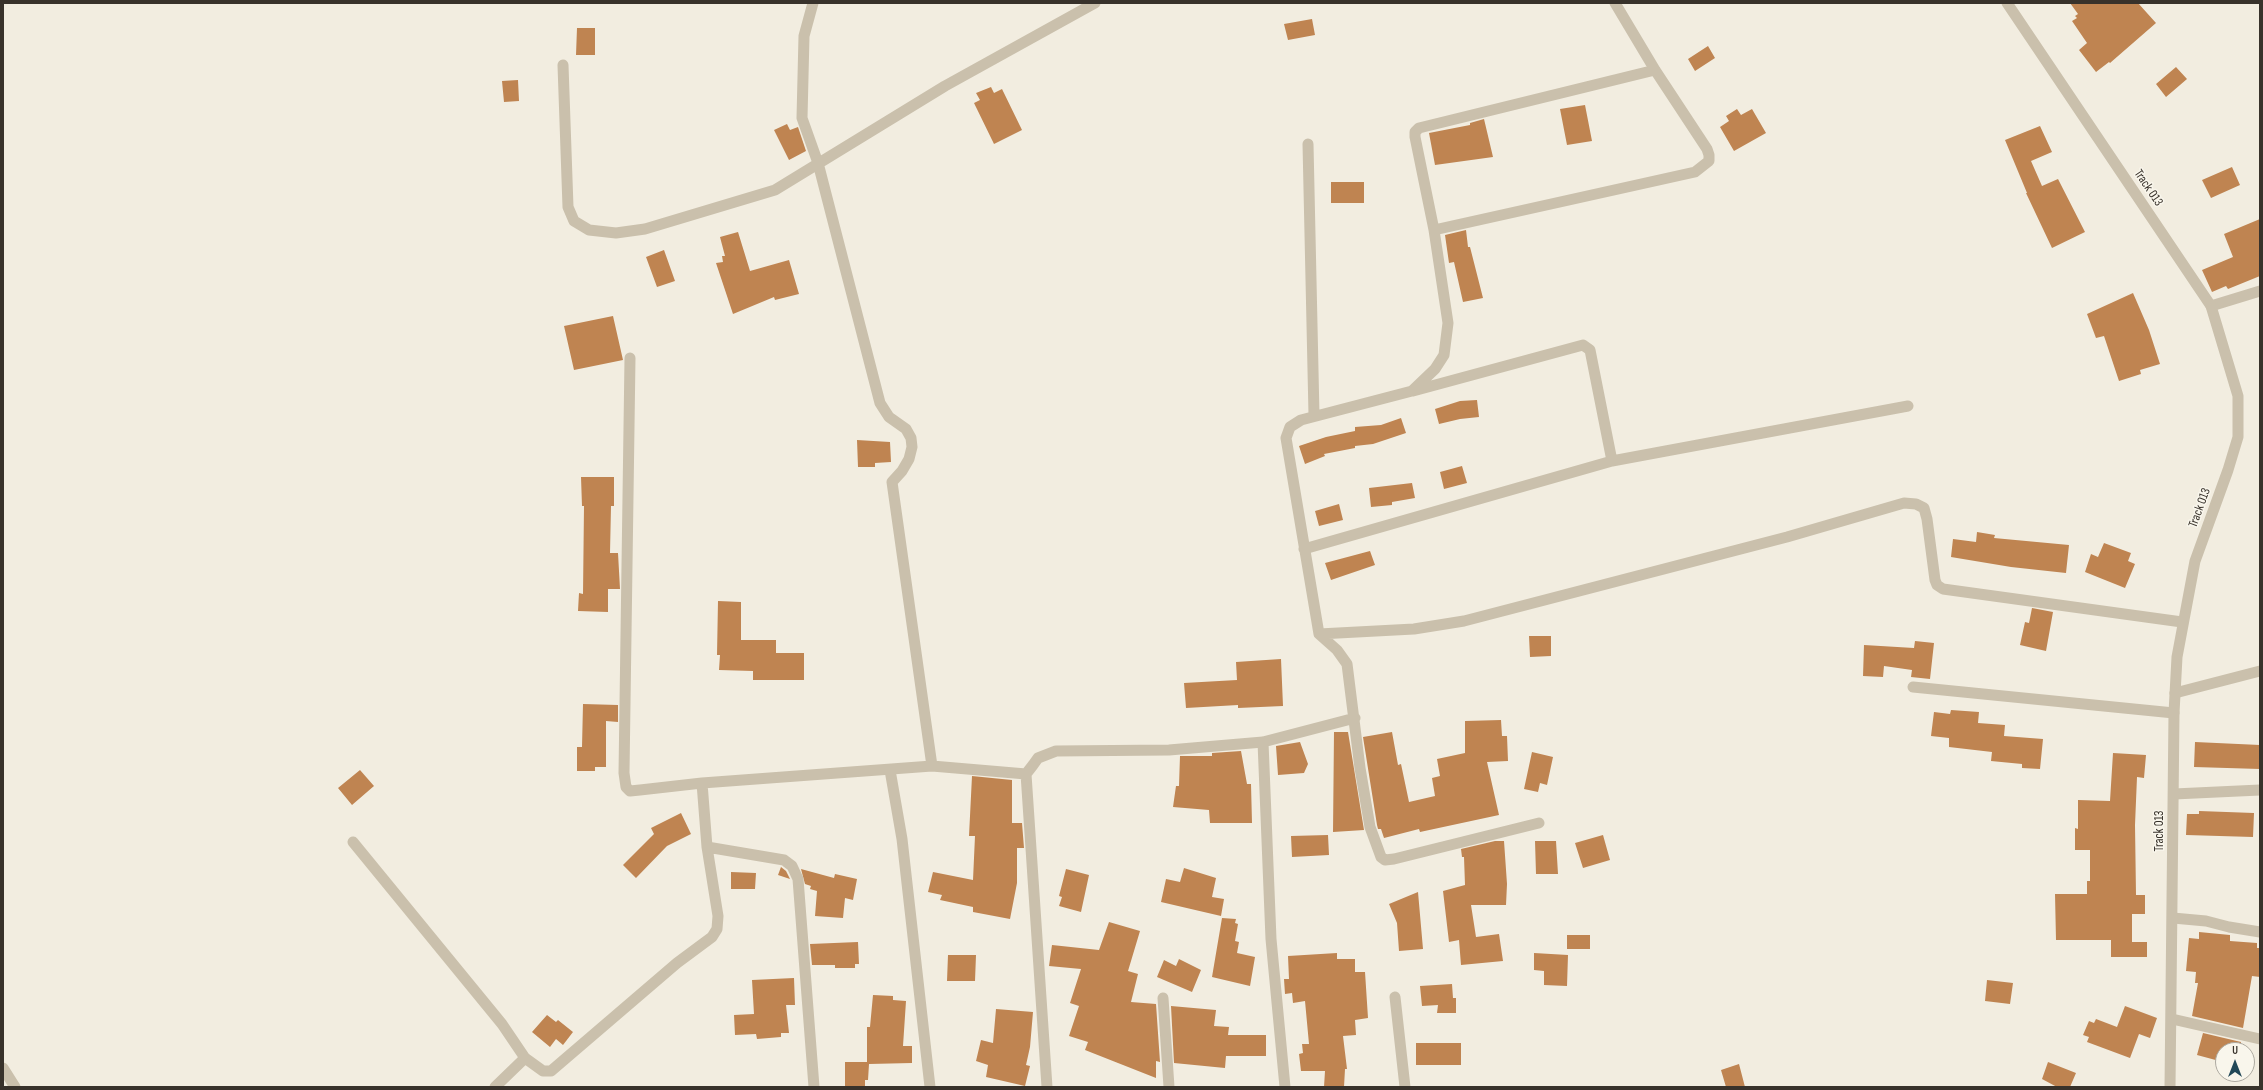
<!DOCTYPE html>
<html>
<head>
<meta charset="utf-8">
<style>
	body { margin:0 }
	#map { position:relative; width:2263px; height:1090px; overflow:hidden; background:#f2ede0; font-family:"Sofia Sans Condensed",sans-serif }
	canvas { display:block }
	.frame { position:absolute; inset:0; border:4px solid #38322b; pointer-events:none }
	.north { position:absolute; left:2215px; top:1042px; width:40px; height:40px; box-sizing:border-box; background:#f9f6ec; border:1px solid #aca89f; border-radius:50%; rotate:0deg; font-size:11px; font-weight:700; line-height:16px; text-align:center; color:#38322b }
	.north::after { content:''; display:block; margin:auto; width:14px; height:18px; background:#224858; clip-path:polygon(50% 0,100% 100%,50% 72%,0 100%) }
</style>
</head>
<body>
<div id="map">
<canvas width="2263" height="1090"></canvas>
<div class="frame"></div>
<div class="north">U</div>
</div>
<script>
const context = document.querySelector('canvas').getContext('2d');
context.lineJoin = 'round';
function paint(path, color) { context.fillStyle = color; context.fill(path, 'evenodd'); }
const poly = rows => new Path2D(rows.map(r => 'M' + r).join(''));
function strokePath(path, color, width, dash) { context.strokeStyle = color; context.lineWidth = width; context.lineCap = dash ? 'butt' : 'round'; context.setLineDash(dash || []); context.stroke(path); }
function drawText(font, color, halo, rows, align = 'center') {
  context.font = font + ' "Sofia Sans Condensed",sans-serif'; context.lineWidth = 3; context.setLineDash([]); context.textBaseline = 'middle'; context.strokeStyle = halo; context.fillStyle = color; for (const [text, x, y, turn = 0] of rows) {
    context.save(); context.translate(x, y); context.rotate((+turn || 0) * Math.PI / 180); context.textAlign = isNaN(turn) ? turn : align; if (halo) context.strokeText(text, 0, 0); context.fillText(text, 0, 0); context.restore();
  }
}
const building = poly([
	[2070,3,2138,3,2156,23,2110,63,2109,62,2096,72,2079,50,2087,43,2072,21,2077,18,2075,16,2078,14],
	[1312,19,1315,35,1288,40,1284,24],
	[577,28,595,28,595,55,576,55],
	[1708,46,1715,58,1695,71,1688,59],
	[2176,67,2187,79,2166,97,2156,84],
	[518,80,519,101,504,102,502,81],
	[991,87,994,93,1002,89,1022,130,994,144,974,103,980,100,976,93],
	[1585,105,1592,141,1567,145,1560,109],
	[1737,109,1741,115,1752,109,1766,133,1734,151,1720,127,1729,121,1726,116],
	[1484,119,1493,157,1435,165,1429,133,1470,125,1470,123],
	[787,124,790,130,798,127,806,151,789,160,774,130],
	[2040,126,2052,152,2031,161,2042,186,2058,179,2085,232,2052,248,2026,193,2027,193,2005,140],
	[2232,167,2240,185,2211,198,2202,180],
	[1331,182,1364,182,1364,203,1331,203],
	[2260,219,2260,276,2228,289,2226,286,2212,292,2202,270,2233,257,2224,234],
	[1466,230,1468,247,1470,247,1483,298,1463,302,1454,262,1449,263,1445,235],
	[738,232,750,271,789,260,799,294,775,300,774,297,733,314,716,263,723,262,722,256,725,256,720,237],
	[664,250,675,281,657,287,646,257],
	[2133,293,2149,330,2160,364,2140,370,2141,374,2119,381,2104,336,2096,338,2087,314],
	[613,316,623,360,574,370,564,326],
	[1477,400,1479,417,1460,419,1439,424,1435,409,1460,401],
	[1401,418,1406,433,1373,444,1355,446,1355,448,1324,454,1325,456,1305,464,1299,446,1326,437,1355,431,1355,427,1381,425],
	[857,440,890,442,891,462,875,463,875,467,858,467],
	[1462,466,1467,483,1444,489,1440,472],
	[581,477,614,477,614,506,611,506,610,553,618,553,620,589,608,589,608,612,578,611,579,593,583,594,584,506,582,506],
	[1412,483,1415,498,1392,502,1392,505,1371,507,1369,488],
	[1339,504,1343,520,1319,526,1315,511],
	[1977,532,1995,535,1994,538,2069,545,2066,573,2011,567,1951,557,1953,539,1976,542],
	[2104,543,2131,553,2128,561,2135,564,2125,588,2085,572,2091,554,2098,557],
	[1370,551,1375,565,1331,580,1325,563],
	[718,601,741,602,741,640,776,640,776,653,804,653,804,680,753,680,753,671,719,670,720,655,717,655],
	[2032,608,2053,612,2046,651,2020,645,2025,622,2029,623],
	[1529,636,1551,636,1551,656,1530,657],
	[1915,641,1934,643,1930,679,1911,677,1912,670,1884,666,1883,677,1863,676,1864,645,1914,648],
	[1281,659,1283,706,1238,708,1238,705,1186,708,1184,683,1237,680,1236,662],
	[583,704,618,705,618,722,606,721,606,767,595,767,595,771,577,771,577,747,582,747],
	[1951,710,1979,712,1978,723,2005,725,2004,736,2043,739,2040,769,2022,768,2022,764,1991,761,1992,752,1949,747,1949,738,1931,736,1934,712,1950,714],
	[1501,720,1502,736,1507,736,1508,761,1487,762,1499,815,1420,832,1419,829,1384,838,1381,829,1378,829,1377,825,1363,737,1392,732,1398,765,1401,764,1409,802,1435,796,1432,778,1440,776,1437,759,1465,753,1465,721],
	[1334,732,1348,732,1364,830,1333,832],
	[1300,742,1308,764,1304,773,1278,775,1276,746],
	[2195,742,2260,745,2260,769,2194,767],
	[1241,751,1247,784,1251,784,1252,823,1210,823,1209,810,1173,807,1176,786,1179,786,1180,756,1212,756,1212,753],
	[1532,752,1553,757,1547,785,1540,783,1538,792,1524,789],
	[2113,753,2146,755,2144,778,2137,777,2135,825,2136,895,2145,895,2145,914,2132,914,2132,942,2147,942,2147,957,2111,957,2111,940,2056,940,2055,894,2087,894,2087,881,2090,881,2090,850,2075,850,2075,828,2078,829,2078,800,2110,801],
	[360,770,374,786,352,805,338,788],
	[972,776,1012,780,1012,823,1022,823,1024,848,1017,848,1017,883,1010,919,973,912,973,907,940,900,942,895,928,892,933,872,973,880,975,836,969,836],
	[2199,811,2254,813,2253,837,2186,835,2187,814,2199,814],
	[681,813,691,834,667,846,636,878,623,865,654,834,651,828],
	[1328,835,1329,855,1292,857,1291,836],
	[1603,835,1610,860,1583,868,1575,843],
	[1495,841,1504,841,1507,884,1506,905,1471,905,1476,937,1499,934,1503,961,1461,965,1459,940,1449,942,1443,891,1465,885,1464,857,1462,857,1461,849],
	[1535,841,1556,841,1558,874,1536,874],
	[781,867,786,871,790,879,778,875],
	[1184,868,1216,878,1212,897,1224,899,1221,916,1161,902,1166,879,1180,882],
	[801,869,834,878,835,874,857,879,853,900,845,898,843,918,815,916,817,891,810,889,811,886,805,884],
	[1066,869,1089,875,1081,912,1059,906,1062,897,1059,896],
	[731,872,756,873,755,889,731,889],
	[1418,892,1423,949,1399,951,1397,923,1389,904],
	[1222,918,1236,919,1235,923,1238,924,1235,941,1239,942,1237,953,1255,957,1250,986,1212,977],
	[1109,922,1140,931,1128,971,1138,974,1131,1002,1156,1004,1160,1062,1156,1061,1156,1078,1085,1050,1088,1042,1069,1036,1079,1006,1070,1003,1081,969,1049,966,1052,945,1099,950],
	[2199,932,2230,935,2230,941,2257,943,2257,948,2260,948,2260,977,2252,976,2243,1028,2192,1016,2198,983,2195,983,2196,972,2186,971,2189,938,2199,939],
	[1567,935,1590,935,1590,949,1567,949],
	[858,942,859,964,855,964,855,968,835,968,835,965,812,965,810,944],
	[1337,953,1337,959,1355,959,1355,972,1365,972,1368,1018,1355,1020,1356,1035,1343,1036,1347,1069,1345,1069,1344,1087,1324,1087,1325,1071,1301,1071,1299,1054,1303,1053,1302,1044,1309,1044,1305,1001,1293,1003,1292,993,1285,994,1284,979,1289,979,1288,956],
	[1534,953,1568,955,1567,986,1544,985,1544,971,1534,970],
	[948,955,976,955,975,981,947,981],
	[1179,959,1201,970,1192,992,1157,977,1164,960,1176,966],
	[794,978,795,1005,786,1005,789,1033,781,1033,781,1037,757,1039,756,1034,735,1035,734,1015,754,1014,752,980],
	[1987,980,2013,983,2010,1004,1985,1001],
	[1452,984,1453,998,1456,998,1456,1013,1437,1013,1438,1005,1422,1006,1420,986],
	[873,995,893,996,893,1000,906,1001,903,1046,912,1046,912,1063,869,1064,868,1080,865,1080,865,1087,845,1087,845,1062,867,1062,867,1027,870,1027],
	[1171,1006,1216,1010,1214,1026,1229,1027,1228,1035,1266,1035,1266,1056,1226,1056,1225,1068,1174,1063],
	[2125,1006,2157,1018,2150,1038,2139,1034,2130,1058,2087,1042,2089,1037,2083,1035,2089,1021,2094,1023,2096,1019,2117,1027],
	[996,1009,1033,1012,1030,1047,1026,1065,1030,1066,1025,1086,986,1077,988,1065,976,1061,981,1040,993,1043],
	[547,1015,556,1022,558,1020,573,1032,563,1045,556,1039,550,1047,532,1032],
	[2203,1033,2241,1042,2240,1050,2223,1050,2223,1062,2197,1055],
	[1416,1043,1461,1043,1461,1065,1416,1065],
	[2048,1062,2076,1073,2070,1087,2057,1087,2042,1079],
	[1739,1064,1745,1087,1726,1087,1721,1070]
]);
const minor = poly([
	[813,3,804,36,802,118,818,163,880,403,889,417,906,429,911,438,912,447,909,459,902,471,892,482,932,766],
	[563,65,568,207,574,221,589,230,616,233,645,229,775,190,945,86,1095,3],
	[1308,144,1314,415],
	[1434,230,1695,172,1709,161,1709,155,1707,149,1655,70,1615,3],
	[2211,306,2260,291],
	[630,358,624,773,626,787,630,791,640,790,702,783,932,766,1026,774],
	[1413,391,1583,345,1590,350,1612,461],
	[1304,549,1612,461,1908,406],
	[1319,634,1414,629,1464,621,1787,537,1904,503,1916,504,1924,508,1927,519,1935,580,1937,585,1943,589,2182,622],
	[1913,687,2174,713],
	[2175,693,2260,671],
	[1263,742,1271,939,1285,1087],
	[890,770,902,839,930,1087],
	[2174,794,2260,790],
	[1539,823,1394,859,1385,860,1381,857,1370,827,1360,768,1347,664,1337,650,1319,634,1286,438,1290,427,1301,420,1412,391,1435,369,1444,355,1448,323,1434,230,1415,137,1415,132,1419,128,1655,70],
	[353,842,502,1024,525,1058,543,1071,551,1071,677,963,712,937,717,929,718,916,707,847,702,783],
	[707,847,784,860,792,866,798,879,814,1087],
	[2173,918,2206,921,2229,927,2260,932],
	[1395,997,1405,1087],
	[1163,998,1169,1087],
	[2172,1019,2260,1039],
	[3,1068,15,1087],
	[495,1087,525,1058],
	[1047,1087,1026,774,1033,765,1038,758,1056,751,1169,750,1263,742,1355,718]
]);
const tertiary = poly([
	[2007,3,2211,306,2238,396,2238,437,2228,470,2195,561,2177,657,2174,713,2170,1087]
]);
const streetNames = [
	["Track 013",2148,188,56],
	["Track 013",2200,508,-70],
	["Track 013",2160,831,-90]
];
paint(building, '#bf8451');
strokePath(minor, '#cac0ac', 11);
strokePath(tertiary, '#cac0ac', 11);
drawText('13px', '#38322b', '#f9f6ec', streetNames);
</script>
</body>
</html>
